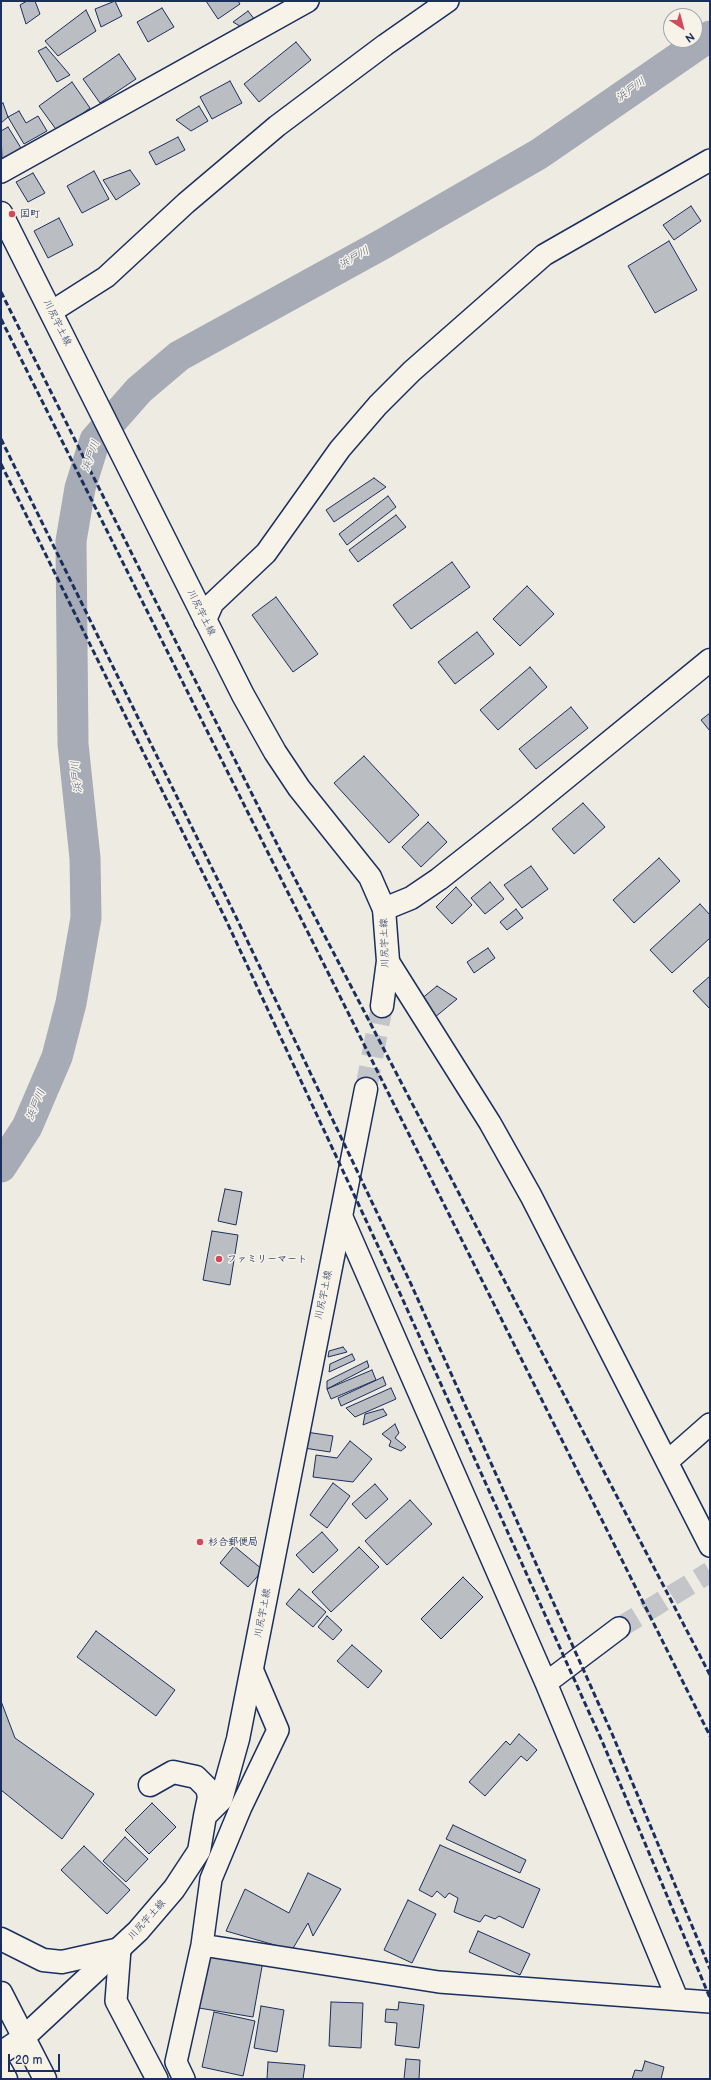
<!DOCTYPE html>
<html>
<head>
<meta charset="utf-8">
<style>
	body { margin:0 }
	#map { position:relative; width:711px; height:2080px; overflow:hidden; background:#eeebe2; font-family:"Balsamiq Sans",sans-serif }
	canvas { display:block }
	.frame { position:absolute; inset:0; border:2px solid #1b2f5e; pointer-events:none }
	.north { position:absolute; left:663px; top:8px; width:40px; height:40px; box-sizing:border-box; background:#f7f3e8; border:1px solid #9fa5b1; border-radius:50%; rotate:144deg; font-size:11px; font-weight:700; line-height:16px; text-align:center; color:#1b2f5e }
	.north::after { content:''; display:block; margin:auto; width:14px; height:18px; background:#d1495b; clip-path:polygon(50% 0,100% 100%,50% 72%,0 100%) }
	.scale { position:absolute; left:8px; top:2054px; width:52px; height:18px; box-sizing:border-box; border:2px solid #1b2f5e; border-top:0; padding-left:5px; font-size:12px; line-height:14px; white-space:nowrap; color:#1b2f5e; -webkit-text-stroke:3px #f7f3e8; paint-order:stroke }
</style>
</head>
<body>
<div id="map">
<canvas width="711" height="2080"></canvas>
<div class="frame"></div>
<div class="north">N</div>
<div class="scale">20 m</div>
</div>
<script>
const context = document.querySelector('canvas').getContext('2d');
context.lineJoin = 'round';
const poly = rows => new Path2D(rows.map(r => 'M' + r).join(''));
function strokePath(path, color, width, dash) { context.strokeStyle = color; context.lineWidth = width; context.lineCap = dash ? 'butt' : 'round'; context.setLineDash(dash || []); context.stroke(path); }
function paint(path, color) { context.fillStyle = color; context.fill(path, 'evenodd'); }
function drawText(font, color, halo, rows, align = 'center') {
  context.font = font + ' "Balsamiq Sans","Klee One",sans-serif'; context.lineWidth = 3; context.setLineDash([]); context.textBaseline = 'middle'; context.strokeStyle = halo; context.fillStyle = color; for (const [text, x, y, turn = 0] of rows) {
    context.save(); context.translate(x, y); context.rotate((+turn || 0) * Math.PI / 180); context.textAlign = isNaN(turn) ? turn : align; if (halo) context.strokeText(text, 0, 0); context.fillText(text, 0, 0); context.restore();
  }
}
const river = poly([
	[1,1167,27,1127,57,1057,71,1003,86,918,85,858,73,744,71,541,80,488,95,440,139,390,179,356,381,245,539,154,710,36]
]);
const building = poly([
	[27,1,35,1,40,14,26,24,20,5,27,1],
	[115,1,122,16,101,27,95,9,115,1],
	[206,1,238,1,240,4,218,19,206,1],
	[162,8,174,27,148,42,137,22,162,8],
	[86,10,96,31,58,56,45,41,86,10],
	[248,11,255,20,243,28,233,22,248,11],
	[296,42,311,60,259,102,244,84,296,42],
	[46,47,70,75,57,82,38,51,46,47],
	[119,54,136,79,100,103,83,79,119,54],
	[230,81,242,103,212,119,200,97,230,81],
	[72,82,90,108,58,132,39,106,72,82],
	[3,103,8,117,1,123,1,104,3,103],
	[199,106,208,121,191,131,176,120,199,106],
	[19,111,26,123,38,116,47,131,24,144,8,117,19,111],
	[8,127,21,148,2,160,1,131,8,127],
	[178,137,185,150,156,165,149,152,178,137],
	[130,170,140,184,116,200,103,180,130,170],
	[94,171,109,199,82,213,67,186,94,171],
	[33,173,45,193,28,202,16,182,33,173],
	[691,206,701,221,674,240,663,225,691,206],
	[59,218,73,245,48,258,34,231,59,218],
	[669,241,697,290,655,313,628,266,669,241],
	[374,478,386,487,334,522,326,510,374,478],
	[388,496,396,507,347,545,339,534,388,496],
	[396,515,406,527,358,562,349,550,396,515],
	[452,562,470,587,411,629,393,605,452,562],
	[527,586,554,614,520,646,493,619,527,586],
	[276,597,318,654,293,672,252,615,276,597],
	[477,632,494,654,455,684,438,662,477,632],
	[530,667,547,687,498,730,480,710,530,667],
	[571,707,588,728,536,769,519,749,571,707],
	[710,713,710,731,701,720,710,713],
	[364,756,419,815,389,843,334,783,364,756],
	[583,803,605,827,574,854,552,829,583,803],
	[428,822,447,842,421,867,402,847,428,822],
	[659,858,680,881,634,923,613,900,659,858],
	[531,866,548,889,522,908,504,885,531,866],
	[490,882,504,899,485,914,471,898,490,882],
	[456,887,472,905,452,924,436,907,456,887],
	[700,904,710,915,710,938,672,973,650,950,700,904],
	[516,909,523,918,507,930,500,922,516,909],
	[488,948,495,958,474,973,467,962,488,948],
	[710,976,710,1009,693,991,710,976],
	[437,986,457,999,434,1018,420,1000,437,986],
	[225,1189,242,1192,236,1225,218,1221,225,1189],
	[212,1231,238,1235,230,1285,203,1280,212,1231],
	[343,1347,347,1352,328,1357,329,1351,343,1347],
	[352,1354,355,1360,329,1372,330,1364,352,1354],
	[367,1361,369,1367,327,1389,327,1381,367,1361],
	[372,1370,376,1380,331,1399,327,1389,372,1370],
	[383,1377,386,1385,341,1406,338,1398,383,1377],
	[391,1388,396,1399,355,1417,346,1408,391,1388],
	[383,1409,387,1415,363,1425,365,1414,383,1409],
	[395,1424,399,1433,395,1438,406,1447,401,1451,389,1446,391,1441,382,1434,395,1424],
	[306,1432,333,1436,330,1452,304,1448,306,1432],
	[350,1441,372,1459,353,1482,313,1477,316,1455,337,1458,350,1441],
	[333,1483,350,1496,327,1528,310,1515,333,1483],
	[375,1484,388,1499,366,1519,352,1504,375,1484],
	[410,1500,432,1524,387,1565,365,1541,410,1500],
	[322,1532,338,1550,313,1573,296,1555,322,1532],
	[234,1546,263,1570,248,1587,220,1563,234,1546],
	[359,1547,379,1567,331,1612,312,1592,359,1547],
	[463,1577,483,1597,441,1639,421,1619,463,1577],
	[299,1589,326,1612,313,1627,286,1604,299,1589],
	[327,1616,342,1630,333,1640,318,1627,327,1616],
	[96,1631,175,1690,156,1716,77,1657,96,1631],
	[352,1645,382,1671,368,1688,337,1661,352,1645],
	[1,1701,15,1738,94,1794,62,1839,1,1790,1,1701],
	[519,1734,537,1750,527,1761,521,1756,485,1796,469,1782,506,1741,510,1745,519,1734],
	[152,1803,176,1827,149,1854,125,1830,152,1803],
	[453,1825,526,1860,520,1873,446,1839,453,1825],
	[125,1837,148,1859,126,1882,103,1861,125,1837],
	[440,1845,540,1889,523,1928,499,1916,495,1919,485,1915,480,1922,466,1917,454,1912,458,1898,449,1893,445,1898,437,1891,432,1897,419,1890,440,1845],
	[84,1846,130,1890,107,1914,61,1870,84,1846],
	[308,1873,341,1889,313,1936,308,1923,292,1950,226,1931,245,1889,289,1913,308,1873],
	[408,1900,436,1914,412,1963,384,1950,408,1900],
	[478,1931,530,1954,520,1975,469,1952,478,1931],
	[209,1952,263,1961,253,2017,199,2008,209,1952],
	[331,2002,363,2003,361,2048,329,2046,331,2002],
	[399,2002,424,2005,419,2048,395,2045,397,2023,385,2022,386,2009,398,2010,399,2002],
	[261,2006,284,2010,277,2052,254,2048,261,2006],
	[214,2012,255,2021,243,2076,202,2067,214,2012],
	[406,2059,420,2060,419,2079,404,2079,406,2059],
	[645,2061,664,2067,661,2079,632,2079,635,2070,642,2071,645,2061],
	[268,2062,305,2065,303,2079,267,2079,268,2062]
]);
const minorTunnel = poly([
	[619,1628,710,1572]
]);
const secondaryTunnel = poly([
	[366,1089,382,1006]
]);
const minor = poly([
	[1,172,308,1],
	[51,312,106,277,186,203,277,126,385,45,448,1],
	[205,621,213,603,266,553,340,449,378,405,412,371,544,255,710,160],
	[388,961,490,1123,531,1196,710,1546],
	[341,1215,546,1683,677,1998],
	[668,1461,710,1424],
	[546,1683,619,1628],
	[202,1945,439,1982,710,2002],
	[120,1949,116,2001,157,2079],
	[184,2079,176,2062,202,1945,211,1879,241,1807,278,1730,252,1669]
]);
const tertiary = poly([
	[384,909,411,898,439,879,524,812,710,660]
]);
const secondary = poly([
	[1,213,243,695,275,752,299,788,370,877,384,909,388,961,382,1006],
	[150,1785,173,1772,196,1777,207,1788,209,1797,205,1816],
	[1,2053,23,2038,138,1931,174,1889,199,1851,205,1816,221,1800,238,1739,366,1089]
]);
const trunk = poly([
	[1,1939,43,1960,62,1962,120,1949],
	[1,1993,45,2079],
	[1,2070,6,2079]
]);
const rail = poly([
	[1,292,280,850,710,1675],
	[1,319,710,1736],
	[1,439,236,917,411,1284,613,1736,710,1969],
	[1,464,226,920,398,1289,602,1741,710,1998]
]);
const markers = [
	[12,214,4,"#d1495b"],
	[219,1259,4,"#d1495b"],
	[200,1542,4,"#d1495b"]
];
const poiNames = [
	["国町",20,214],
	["ファミリーマート",227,1259],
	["杉合郵便局",208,1542]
];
const streetNames = [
	["川尻宇土線",57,323,63],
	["川尻宇土線",201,613,63],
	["川尻宇土線",385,943,-92],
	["川尻宇土線",324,1295,-78],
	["川尻宇土線",263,1613,-79],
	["川尻宇土線",147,1920,-48]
];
const waterNames = [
	["浜戸川",631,90,-35],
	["浜戸川",354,258,-29],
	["浜戸川",91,456,-70],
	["浜戸川",77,777,-96],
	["浜戸川",36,1105,-67]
];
strokePath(river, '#a6abb5', 31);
paint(building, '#babdc2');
strokePath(building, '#1b2f5e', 1);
strokePath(minorTunnel, '#c4c5c8', 21, [21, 10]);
strokePath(secondaryTunnel, '#c4c5c8', 22, [22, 11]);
strokePath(minor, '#1b2f5e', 24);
strokePath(tertiary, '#1b2f5e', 25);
strokePath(secondary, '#1b2f5e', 25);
strokePath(trunk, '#1b2f5e', 25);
strokePath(minor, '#f7f3e8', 21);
strokePath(tertiary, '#f7f3e8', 22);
strokePath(secondary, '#f7f3e8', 22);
strokePath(trunk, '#f7f3e8', 22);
strokePath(rail, '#1b2f5e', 3, [6, 3]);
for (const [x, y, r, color] of markers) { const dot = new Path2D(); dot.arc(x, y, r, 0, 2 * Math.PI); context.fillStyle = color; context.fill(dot); strokePath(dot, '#f7f3e8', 1.5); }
drawText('bold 10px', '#1b2f5e', '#f7f3e8', poiNames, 'left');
drawText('10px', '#1b2f5e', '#f7f3e8', streetNames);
drawText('italic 11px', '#455478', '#f7f3e8', waterNames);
</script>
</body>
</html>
